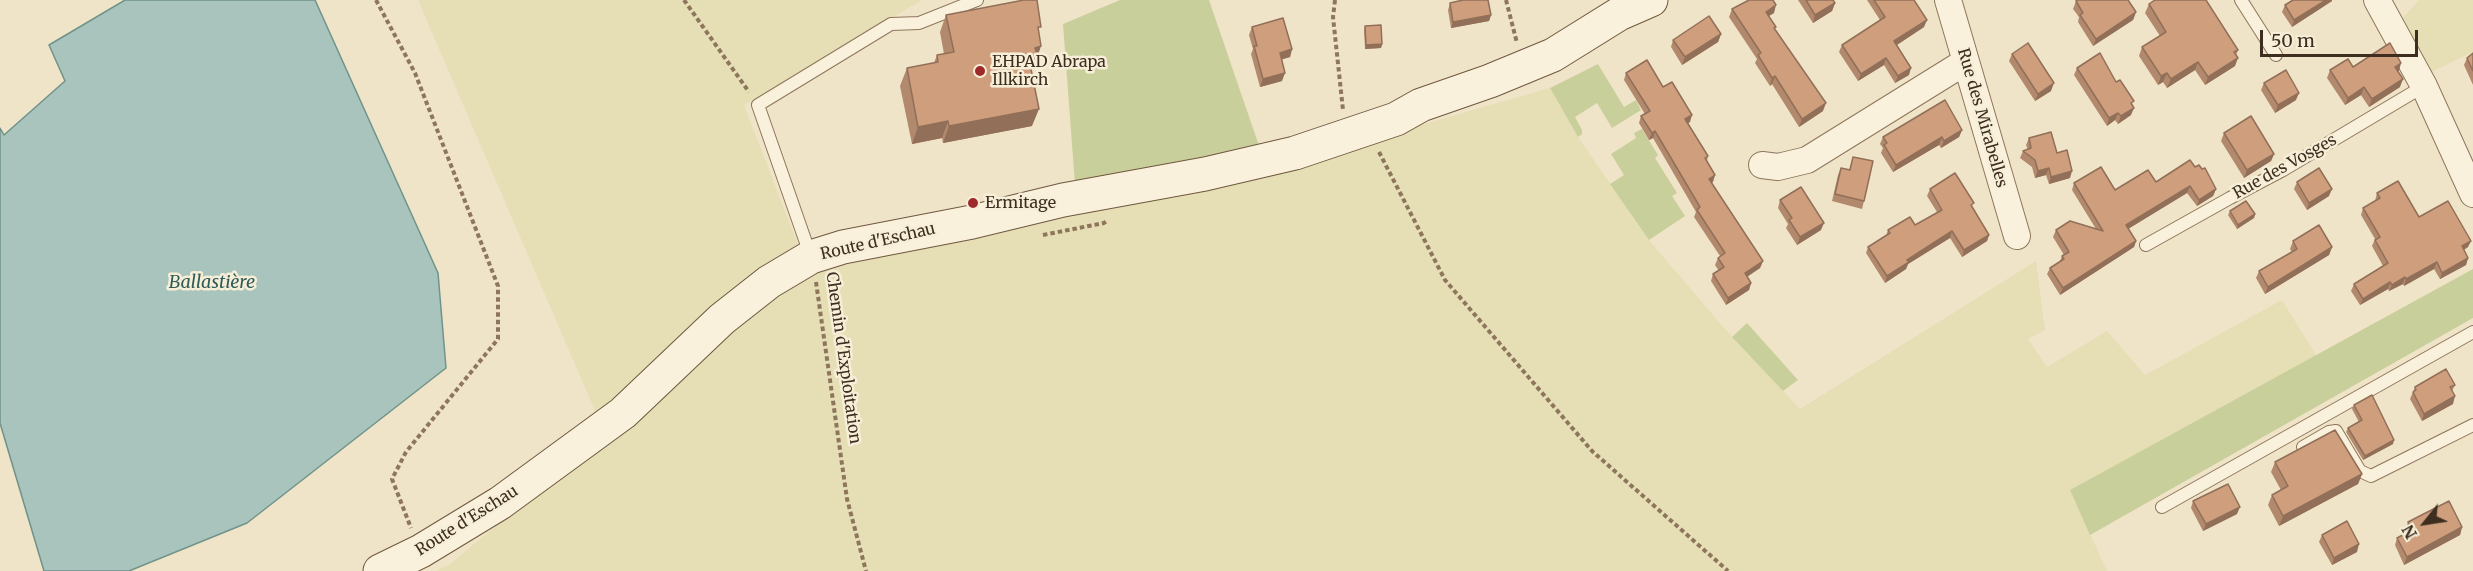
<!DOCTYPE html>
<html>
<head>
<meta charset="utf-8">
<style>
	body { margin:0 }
	#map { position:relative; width:2473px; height:571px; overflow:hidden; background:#f0e4c8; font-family:Merriweather,serif }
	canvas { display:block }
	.north { position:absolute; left:2395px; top:493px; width:60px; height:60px; -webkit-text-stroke:4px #f7eed8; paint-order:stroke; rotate:240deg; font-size:16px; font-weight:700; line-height:24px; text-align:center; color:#3d2e20 }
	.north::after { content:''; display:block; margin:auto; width:21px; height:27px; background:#3d2e20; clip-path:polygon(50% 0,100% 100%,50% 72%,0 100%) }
	.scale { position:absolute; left:2260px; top:30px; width:158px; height:27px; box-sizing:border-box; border:3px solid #3d2e20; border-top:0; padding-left:8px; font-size:18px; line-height:21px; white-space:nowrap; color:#3d2e20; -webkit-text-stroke:4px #f7eed8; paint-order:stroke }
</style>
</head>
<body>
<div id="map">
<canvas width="2473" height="571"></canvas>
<div class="north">N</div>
<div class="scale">50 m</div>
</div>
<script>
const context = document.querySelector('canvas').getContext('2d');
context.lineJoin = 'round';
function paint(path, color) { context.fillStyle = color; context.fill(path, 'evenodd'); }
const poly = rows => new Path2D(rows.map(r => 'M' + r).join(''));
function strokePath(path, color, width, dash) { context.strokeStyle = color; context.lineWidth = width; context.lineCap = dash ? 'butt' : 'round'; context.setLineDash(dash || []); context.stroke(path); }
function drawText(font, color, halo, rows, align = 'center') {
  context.font = font + ' Merriweather,serif'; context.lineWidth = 5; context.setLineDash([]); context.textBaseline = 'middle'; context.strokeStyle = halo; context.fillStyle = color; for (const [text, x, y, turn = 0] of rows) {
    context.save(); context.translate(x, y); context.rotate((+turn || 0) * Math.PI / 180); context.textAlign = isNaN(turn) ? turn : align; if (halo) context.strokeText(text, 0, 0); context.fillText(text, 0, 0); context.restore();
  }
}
const farmland = poly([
	[418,0,922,0,744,105,809,273,1077,211,1375,138,1550,88,1578,137,1649,240,1732,337,1800,409,2036,261,2045,330,2028,339,2047,367,2107,331,2145,375,2282,300,2316,355,2070,490,2107,571,436,571,449,565,605,434],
	[2419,0,2473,0,2473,52,2427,74,2400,21]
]);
const green = poly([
	[1120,0,1209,0,1267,169,1077,211,1063,24],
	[1598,64,1624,107,1636,100,1641,110,1612,128,1597,103,1575,117,1582,130,1582,134,1578,137,1550,88],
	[1642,129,1658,155,1655,158,1677,193,1672,196,1685,216,1649,240,1610,184,1624,175,1611,154,1636,138,1634,133],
	[2473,269,2473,318,2090,535,2070,490],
	[1747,323,1798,380,1783,391,1732,337]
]);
const water = poly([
	[125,0,315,0,438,273,446,368,247,523,129,571,44,571,0,423,0,128,4,135,65,81,49,45,125,0]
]);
const path = poly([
	[376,0,415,73,498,286,498,339,406,452,392,479,411,528],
	[684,0,749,92],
	[1335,0,1333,17,1343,110],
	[1506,0,1517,43],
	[1379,152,1445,280,1592,451,1728,571],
	[1043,235,1104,223,1108,220],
	[816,282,847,499,866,571]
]);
const lane = poly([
	[2241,0,2276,55],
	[2146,245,2230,198,2283,170,2424,86],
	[811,257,758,105,891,24,919,23,977,0],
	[2303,447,2329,432,2336,431,2360,471,2371,476,2473,425],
	[2162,507,2473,332]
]);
const street = poly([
	[1948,0,2017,236],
	[2377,0,2424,86,2473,194],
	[1762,165,1778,167,1807,160,1965,62]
]);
const secondary = poly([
	[380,571,421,551,500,503,623,413,722,319,769,282,811,257,843,247,972,222,1063,200,1205,174,1295,153,1396,119,1421,105,1490,81,1553,55,1619,14,1651,0]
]);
const wall = poly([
	[1798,0,1833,0,1835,3,1832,11,1813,23],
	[1867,0,1914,0,1924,27,1897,45,1909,75,1895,83,1884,65,1858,81,1839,52,1842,45,1880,20],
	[2293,0,2332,0,2332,1,2292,27,2282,12,2285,5],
	[2076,1,2136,12,2133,20,2093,46,2078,22,2079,17,2073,9],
	[2207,2,2238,50,2236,55,2235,66,2205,85,2195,70,2167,88,2163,82,2158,85,2139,56,2142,47,2160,36,2145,13,2149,4],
	[1450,3,1491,15,1489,21,1451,28,1448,10],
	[1732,9,1774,13,1769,16,1775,30,1823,111,1799,127,1772,84,1770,86,1755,63,1757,59,1729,17],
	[946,15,1039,34,1035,64,1034,64,1031,72,1032,126,943,143,942,138,912,144,900,86,907,68,934,63,937,55,944,54,940,32],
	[1365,26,1382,44,1381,48,1365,49,1364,30],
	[1252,27,1292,49,1290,57,1282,59,1282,81,1260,87,1251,54,1253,49,1249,35],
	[1721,34,1718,42,1682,65,1671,47,1673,40],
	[2473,53,2473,85,2464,65,2467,58],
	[2012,54,2051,91,2035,101,2009,61],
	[2353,67,2399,71,2398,71,2400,87,2369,107,2361,95,2345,105,2327,78,2330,70],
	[2077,68,2116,82,2132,105,2131,115,2118,124,2115,120,2107,126,2074,75],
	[1626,73,1663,87,1690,122,1688,123,1708,156,1707,161,1715,175,1712,183,1763,261,1760,268,1747,277,1751,283,1749,290,1726,305,1711,281,1713,274,1719,271,1715,265,1718,258,1720,256,1694,217,1696,212,1653,138,1649,140,1639,123,1641,116,1645,114,1624,80],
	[2264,83,2296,100,2275,113,2261,90],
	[1962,130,1959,137,1941,148,1939,145,1893,172,1881,153,1883,148,1880,144,1883,137],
	[2224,133,2274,154,2271,161,2244,178,2221,141],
	[2029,138,2057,153,2070,178,2049,184,2046,175,2035,178,2032,167,2020,158,2023,151,2028,150,2026,145],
	[1853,157,1864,201,1862,209,1832,201,1838,175,1841,168,1849,170],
	[2195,167,2216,189,2213,196,2197,206,2187,193,2128,229,2136,241,2134,247,2060,295,2047,274,2050,268,2060,261,2062,256,2064,255,2053,237,2056,230,2096,229,2072,190,2074,183,2115,190,2156,182],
	[2297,182,2329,196,2307,210,2294,189],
	[1930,189,1972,207,1989,235,1987,241,1962,257,1950,238,1908,264,1906,269,1885,283,1866,253,1868,247,1886,236,1888,230,1915,225,1937,212,1927,196],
	[2377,193,2468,247,2464,250,2468,258,2466,265,2440,279,2434,269,2404,286,2403,284,2389,291,2388,289,2360,305,2351,291,2354,284,2383,266,2372,246,2375,239,2361,215,2363,208,2375,201],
	[1780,200,1821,230,1797,245,1786,228,1788,224,1778,208],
	[2230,211,2255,214,2254,218,2237,229,2228,215],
	[2293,241,2332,247,2329,255,2265,294,2256,278,2259,271,2292,252,2290,249],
	[2455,385,2452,391,2453,404,2422,421,2410,399,2415,387],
	[2354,405,2393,444,2363,460,2346,432,2348,428,2359,422,2352,409],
	[2275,462,2362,474,2358,484,2279,526,2268,505,2272,495,2281,490,2271,472],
	[2193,501,2237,514,2203,531,2191,508],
	[2408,522,2462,527,2460,535,2404,565,2395,545,2397,538,2407,533,2406,530],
	[2322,535,2357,552,2332,565,2319,542]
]);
const shadedWall = poly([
	[2326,0,2332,0,2332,1,2292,27,2294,20],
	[1835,3,1832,11,1813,23,1815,15],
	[1776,5,1774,13,1763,19,1766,12],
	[2136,12,2133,20,2093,46,2096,39],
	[1491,15,1489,21,1451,28,1453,22],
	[1927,20,1924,27,1892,48,1894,41],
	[1721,34,1718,42,1682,65,1685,57],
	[1382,44,1381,48,1365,49,1366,45],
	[1041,46,1035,64,1034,64,1028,80,1029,65,1035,48],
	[1292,49,1290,57,1277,61,1280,53],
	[1886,58,1884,65,1858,81,1861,74],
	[2238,58,2235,66,2205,85,2208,77],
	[2198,62,2195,70,2167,88,2171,79],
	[2401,63,2399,71,2392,75,2395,67],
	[1911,68,1909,75,1895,83,1898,76],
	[1285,73,1282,81,1260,87,1263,79],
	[2167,73,2163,82,2158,85,2161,76],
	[1775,76,1772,84,1770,86,1772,78],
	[2403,79,2400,87,2369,107,2372,99],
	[2054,83,2051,91,2035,101,2038,94],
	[2364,87,2361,95,2345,105,2348,98],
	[2299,93,2296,100,2275,113,2278,105],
	[1826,103,1823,111,1799,127,1802,119],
	[2134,108,2131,115,2118,124,2121,116],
	[1039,109,1032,126,943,143,949,126],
	[2118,113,2115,120,2107,126,2109,118],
	[1692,115,1690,122,1683,126,1685,119],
	[948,121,942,138,912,144,918,127],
	[1962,130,1959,137,1941,148,1944,141],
	[1655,131,1653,138,1649,140,1652,133],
	[1942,137,1939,145,1893,172,1896,165],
	[2274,154,2271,161,2244,178,2247,170],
	[2049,168,2046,175,2035,178,2038,171],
	[2072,171,2070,178,2049,184,2051,177],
	[1715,175,1713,182,1706,186,1709,179],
	[2190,186,2187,193,2123,232,2126,225],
	[2216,189,2213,196,2197,206,2199,200],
	[2332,189,2329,196,2307,210,2309,203],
	[2255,214,2254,218,2237,229,2238,225],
	[1824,223,1821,230,1797,245,1800,237],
	[1952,231,1950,238,1908,264,1906,269,1885,283,1887,276,1907,260],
	[1989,235,1987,241,1962,257,1964,250],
	[2136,241,2134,247,2060,295,2063,288],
	[2471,241,2468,247,2459,252,2462,246],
	[2332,247,2329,255,2265,294,2268,287],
	[2468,258,2466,265,2440,279,2442,273],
	[1763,261,1760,268,1742,280,1745,273],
	[2437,262,2434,269,2404,286,2406,279],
	[2405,277,2403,284,2389,291,2392,285],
	[2390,282,2388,289,2360,305,2363,299],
	[1751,283,1749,290,1726,305,1728,298],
	[2455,396,2453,404,2422,421,2424,414],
	[2394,440,2393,444,2363,460,2365,456],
	[2362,474,2358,484,2279,526,2283,516],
	[2240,507,2237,514,2203,531,2206,524],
	[2462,527,2460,535,2404,565,2407,557],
	[2359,544,2357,552,2332,565,2334,558]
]);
const building = poly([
	[1024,0,1037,0,1041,27,1038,27,1041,46,1035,48,1037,55,1033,56,1035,63,1030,64,1039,109,949,126,948,121,918,127,907,68,938,62,937,55,954,52,946,15,1024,0],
	[1463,0,1488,0,1491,15,1453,22,1450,3,1463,0],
	[1749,0,1773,0,1776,5,1766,12,1776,27,1774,28,1826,103,1802,119,1775,76,1772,78,1758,55,1761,53,1732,9,1749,0],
	[1806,0,1833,0,1835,3,1815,15,1806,0],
	[1874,0,1914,0,1927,20,1894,41,1911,68,1898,76,1886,58,1861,74,1842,45,1885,17,1874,0],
	[2078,0,2128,0,2136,12,2096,39,2080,15,2083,13,2076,1,2078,0],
	[2155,0,2206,0,2238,50,2234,52,2238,58,2208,77,2198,62,2171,79,2167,73,2161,76,2142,47,2166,32,2149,4,2155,0],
	[2293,0,2326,0,2294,20,2285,5,2293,0],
	[1709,16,1721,34,1685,57,1673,40,1709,16],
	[1283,18,1292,49,1280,53,1285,73,1263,79,1254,46,1257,46,1252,27,1283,18],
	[1381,25,1382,44,1366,45,1365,26,1381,25],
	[2028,43,2054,83,2038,94,2012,54,2028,43],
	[2390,43,2401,63,2395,67,2403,79,2372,99,2364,87,2348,98,2330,70,2348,59,2353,67,2390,43],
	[2100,53,2116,82,2120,80,2134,101,2131,103,2134,108,2121,116,2118,113,2109,118,2077,68,2100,53],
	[2473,53,2473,71,2467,58,2473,53],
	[1647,60,1663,87,1672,82,1692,115,1685,119,1708,156,1705,158,1715,175,1709,179,1763,261,1745,273,1751,283,1728,298,1713,274,1724,267,1718,258,1725,253,1697,210,1700,207,1655,131,1652,133,1641,116,1650,111,1626,73,1647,60],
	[2286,70,2299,93,2278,105,2264,83,2286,70],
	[1945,100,1962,130,1944,141,1942,137,1896,165,1884,145,1887,143,1883,137,1945,100],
	[2251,116,2274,154,2247,170,2224,133,2251,116],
	[2051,132,2057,153,2067,150,2072,171,2051,177,2049,168,2038,171,2035,160,2023,151,2031,148,2029,138,2051,132],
	[1853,157,1873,161,1864,201,1835,194,1841,168,1850,170,1853,157],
	[2190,160,2195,167,2199,165,2202,169,2205,168,2216,189,2199,200,2190,186,2126,225,2136,241,2063,288,2050,268,2064,259,2062,256,2069,252,2056,230,2070,221,2103,231,2074,183,2101,167,2115,190,2148,170,2156,182,2190,160],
	[2319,168,2332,189,2309,203,2297,182,2319,168],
	[1955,173,1974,203,1971,205,1989,235,1964,250,1952,231,1907,260,1909,262,1887,276,1868,247,1890,233,1888,230,1910,217,1915,225,1942,210,1930,189,1955,173],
	[2398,181,2419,217,2448,201,2471,241,2462,246,2468,258,2442,273,2437,262,2406,279,2405,277,2392,285,2390,282,2363,299,2354,284,2388,263,2375,240,2380,237,2363,208,2380,198,2377,193,2398,181],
	[1801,187,1824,223,1800,237,1789,220,1792,218,1780,200,1801,187],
	[2246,201,2255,214,2238,225,2230,211,2246,201],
	[2319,225,2332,247,2268,287,2259,271,2297,249,2293,241,2319,225],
	[2446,369,2455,385,2450,387,2455,396,2424,414,2413,392,2416,390,2415,387,2446,369],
	[2372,395,2394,440,2365,456,2348,428,2362,420,2354,405,2372,395],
	[2335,430,2362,474,2283,516,2272,495,2288,486,2275,462,2335,430],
	[2228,484,2240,507,2206,524,2193,501,2228,484],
	[2449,501,2462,527,2407,557,2397,538,2412,530,2408,522,2449,501],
	[2347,521,2359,544,2334,558,2322,535,2347,521]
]);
const markers = [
	[980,71,6,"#9e2a2b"],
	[973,203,6,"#9e2a2b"]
];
const poiNames = [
	["EHPAD Abrapa",992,62],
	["Illkirch",992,80],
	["Ermitage",985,203]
];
const streetNames = [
	["Rue des Mirabelles",1982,118,74],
	["Rue des Vosges",2285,167,-29],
	["Route d'Eschau",878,242,-13],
	["Chemin d'Exploitation",843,358,82],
	["Route d'Eschau",467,521,-32]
];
const waterNames = [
	["Ballastière",212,283]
];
paint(farmland, '#e6deb5');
paint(green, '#c9cf9b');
paint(water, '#a9c4bc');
strokePath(water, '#6f938a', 1.5);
strokePath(lane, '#8d765c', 14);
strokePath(street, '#8d765c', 28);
strokePath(secondary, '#6f573f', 35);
strokePath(path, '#8d765c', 4, [4.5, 3]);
strokePath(lane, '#faf1dc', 12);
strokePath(street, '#faf1dc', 26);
strokePath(secondary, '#faf1dc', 33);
paint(wall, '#b2896c');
paint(shadedWall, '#916f58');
paint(building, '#cf9f7d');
strokePath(building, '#916f58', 1.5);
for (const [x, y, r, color] of markers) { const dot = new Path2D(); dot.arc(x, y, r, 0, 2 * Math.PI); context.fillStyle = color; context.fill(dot); strokePath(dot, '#f7eed8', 2); }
drawText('16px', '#3d2e20', '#f7eed8', poiNames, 'left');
drawText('16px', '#3d2e20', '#f7eed8', streetNames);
drawText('italic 18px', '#2f5d5a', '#f7eed8', waterNames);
</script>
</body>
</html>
